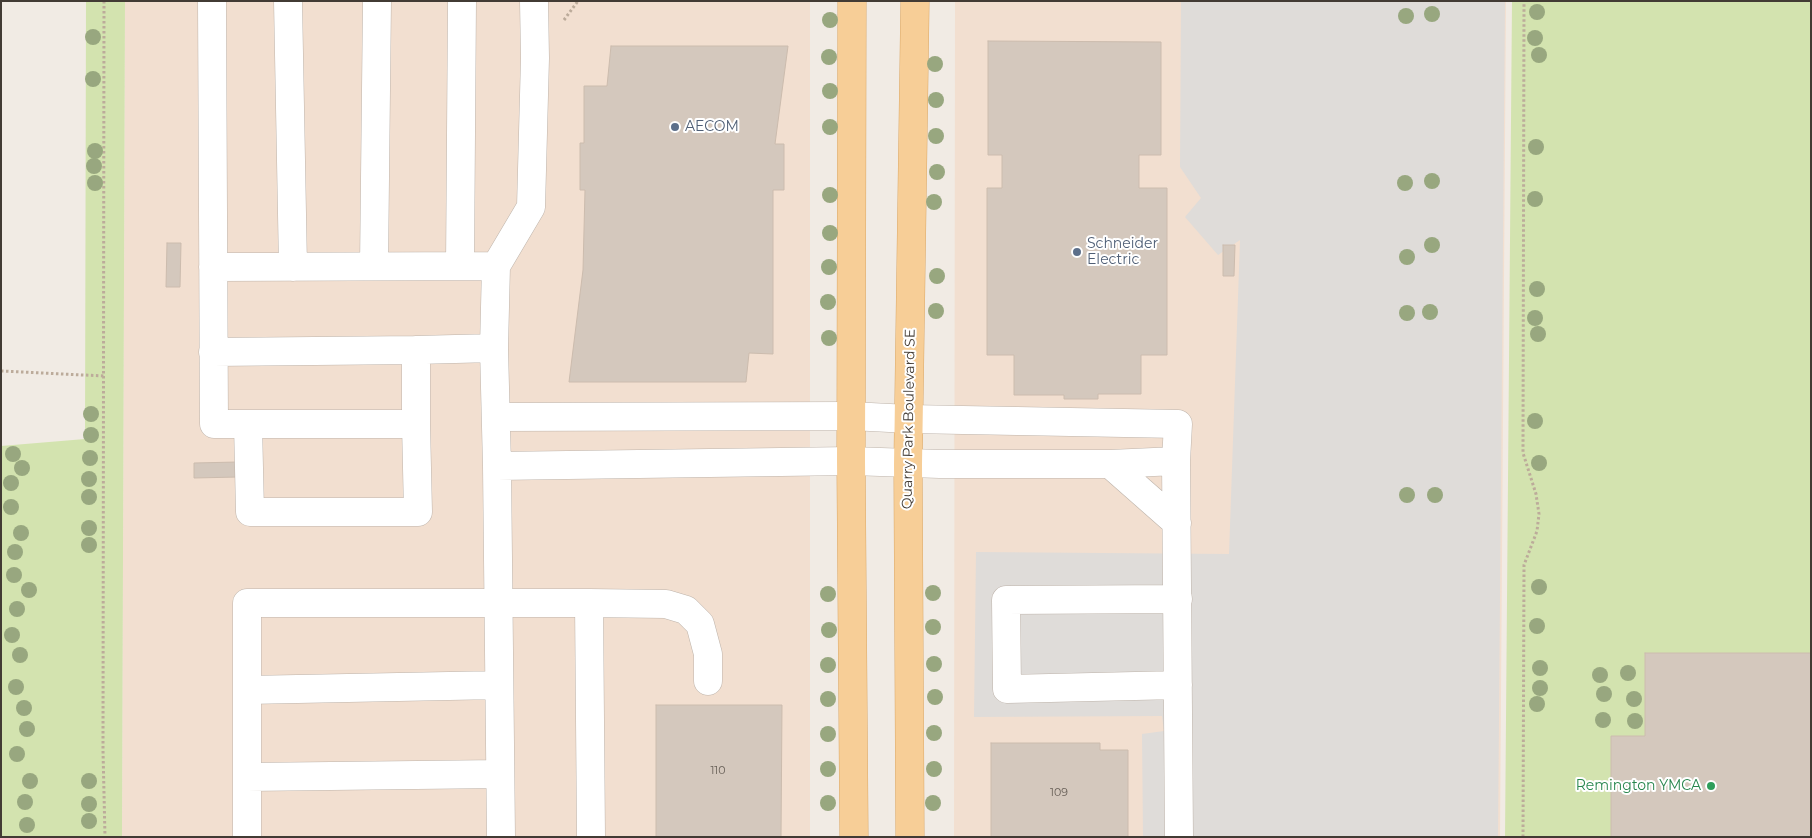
<!DOCTYPE html>
<html>
<head>
<meta charset="utf-8">
<style>
	body { margin:0 }
	#map { position:relative; width:1812px; height:838px; overflow:hidden; background:#f1ebe4; font-family:Montserrat,sans-serif }
	canvas { display:block }
	.frame { position:absolute; inset:0; border:2px solid #423b34; pointer-events:none }
</style>
</head>
<body>
<div id="map">
<canvas width="1812" height="838"></canvas>
<div class="frame"></div>
</div>
<script>
const context = document.querySelector('canvas').getContext('2d');
context.lineJoin = 'round';
function paint(path, color) { context.fillStyle = color; context.fill(path, 'evenodd'); }
const poly = rows => new Path2D(rows.map(r => 'M' + r).join(''));
function strokePath(path, color, width, dash) { context.strokeStyle = color; context.lineWidth = width; context.lineCap = dash ? 'butt' : 'round'; context.setLineDash(dash || []); context.stroke(path); }
function drawText(font, color, halo, rows, align = 'center') {
  context.font = font + ' Montserrat,sans-serif'; context.lineWidth = 4; context.setLineDash([]); context.textBaseline = 'middle'; context.strokeStyle = halo; context.fillStyle = color; for (const [text, x, y, turn = 0] of rows) {
    context.save(); context.translate(x, y); context.rotate((+turn || 0) * Math.PI / 180); context.textAlign = isNaN(turn) ? turn : align; if (halo) context.strokeText(text, 0, 0); context.fillText(text, 0, 0); context.restore();
  }
}
const commercial = poly([
	[125,1,810,1,810,837,122,837],
	[955,1,1506,1,1500,837,954,837]
]);
const green = poly([
	[86,1,125,1,122,837,1,837,1,446,85,439],
	[1512,1,1811,1,1811,837,1505,837]
]);
const parking = poly([
	[1181,1,1505,1,1498,837,1143,837,1142,734,1164,731,1162,716,974,717,976,552,1229,554,1240,240,1218,255,1185,217,1201,198,1180,167]
]);
const building = poly([
	[988,41,1161,42,1161,155,1139,155,1139,188,1167,188,1167,355,1141,355,1141,394,1098,394,1098,399,1064,399,1064,395,1014,395,1014,355,987,355,987,188,1002,188,1002,155,988,155,988,41],
	[611,46,788,46,775,144,784,144,784,190,773,190,773,354,749,353,746,382,569,382,583,270,585,190,580,190,580,143,584,143,584,86,607,86,611,46],
	[167,243,181,243,180,287,166,287,167,243],
	[1223,245,1235,245,1234,276,1223,276,1223,245],
	[238,462,238,477,194,478,194,463,238,462],
	[1645,653,1811,653,1811,837,1611,837,1611,736,1645,736,1645,653],
	[656,705,782,705,781,837,656,837,656,705],
	[991,743,1100,743,1100,750,1128,750,1128,837,991,837,991,743]
]);
const path = poly([
	[104,1,103,750,105,837],
	[564,20,578,1],
	[1,371,104,376],
	[1523,837,1524,565,1537,531,1539,514,1536,494,1523,453,1524,1]
]);
const minor = poly([
	[212,1,214,424,416,424,416,350,494,348],
	[288,1,293,267],
	[374,266,377,1],
	[460,266,462,1],
	[213,267,496,266],
	[213,352,416,350],
	[496,417,851,416,909,419,1178,424,1176,461,1179,837],
	[248,424,250,512,418,512,416,424],
	[1110,464,1177,523],
	[497,466,851,461,940,464,1110,464,1176,461],
	[1178,599,1006,600,1007,689,1178,685],
	[589,603,666,604,686,610,700,624,708,654,708,681],
	[247,690,499,685],
	[247,777,500,774],
	[247,837,247,603,589,603,591,837],
	[501,837,497,466,494,348,496,266,531,207,535,58,534,1]
]);
const major = poly([
	[852,1,851,461,854,837],
	[910,837,908,464,915,1]
]);
const trees = [
	[1537,12],
	[1432,14],
	[1406,16],
	[830,20],
	[93,37],
	[1535,38],
	[1539,55],
	[829,57],
	[935,64],
	[93,79],
	[830,91],
	[936,100],
	[830,127],
	[936,136],
	[1536,147],
	[95,151],
	[94,166],
	[937,172],
	[1432,181],
	[95,183],
	[1405,183],
	[830,195],
	[1535,199],
	[934,202],
	[830,233],
	[1432,245],
	[1407,257],
	[829,267],
	[937,276],
	[1537,289],
	[828,302],
	[936,311],
	[1430,312],
	[1407,313],
	[1535,318],
	[1538,334],
	[829,338],
	[91,414],
	[1535,421],
	[91,435],
	[13,454],
	[90,458],
	[1539,463],
	[22,468],
	[89,479],
	[11,483],
	[1407,495],
	[1435,495],
	[89,497],
	[11,507],
	[89,528],
	[21,533],
	[89,545],
	[15,552],
	[14,575],
	[1539,587],
	[29,590],
	[933,593],
	[828,594],
	[17,609],
	[1537,626],
	[933,627],
	[829,630],
	[12,635],
	[20,655],
	[934,664],
	[828,665],
	[1540,668],
	[1628,673],
	[1600,675],
	[16,687],
	[1540,688],
	[1604,694],
	[935,697],
	[828,699],
	[1634,699],
	[1537,704],
	[24,708],
	[1603,720],
	[1635,721],
	[27,729],
	[934,733],
	[828,734],
	[17,754],
	[828,769],
	[934,769],
	[30,781],
	[89,781],
	[25,802],
	[828,803],
	[933,803],
	[89,804],
	[89,821],
	[27,825]
];
const markers = [
	[675,127,5,"#5c6f8a"],
	[1077,252,5,"#5c6f8a"],
	[1711,786,5,"#2e9e5b"]
];
const numberNames = [
	["110",718,771],
	["109",1059,793]
];
const serviceNames = [
	["AECOM",685,127],
	["Schneider",1087,244],
	["Electric",1087,260]
];
const streetNames = [
	["Quarry Park Boulevard SE",909,419,-89]
];
const leisureNames = [
	["Remington YMCA",1701,786]
];
paint(commercial, '#f2dfd0');
paint(green, '#d3e3af');
paint(parking, '#dfdcd9');
paint(building, '#d4c8bd');
strokePath(building, '#ccbcae', 1);
strokePath(minor, '#beb4ab', 29);
strokePath(major, '#daa868', 29);
strokePath(path, '#bcab9a', 3, [2.5, 2.5]);
strokePath(minor, '#fff', 28);
strokePath(major, '#f7ce97', 28);
context.fillStyle = '#98a77f';
for (const [x, y] of trees) { context.beginPath(); context.arc(x, y, 8, 0, 2 * Math.PI); context.fill(); }
for (const [x, y, r, color] of markers) { const dot = new Path2D(); dot.arc(x, y, r, 0, 2 * Math.PI); context.fillStyle = color; context.fill(dot); strokePath(dot, '#fff', 2); }
drawText('11px', '#665e56', null, numberNames);
drawText('14px', '#4e5e75', '#fff', serviceNames, 'left');
drawText('14px', '#423b34', '#fff', streetNames);
drawText('14px', '#27864d', '#fff', leisureNames, 'right');
</script>
</body>
</html>
